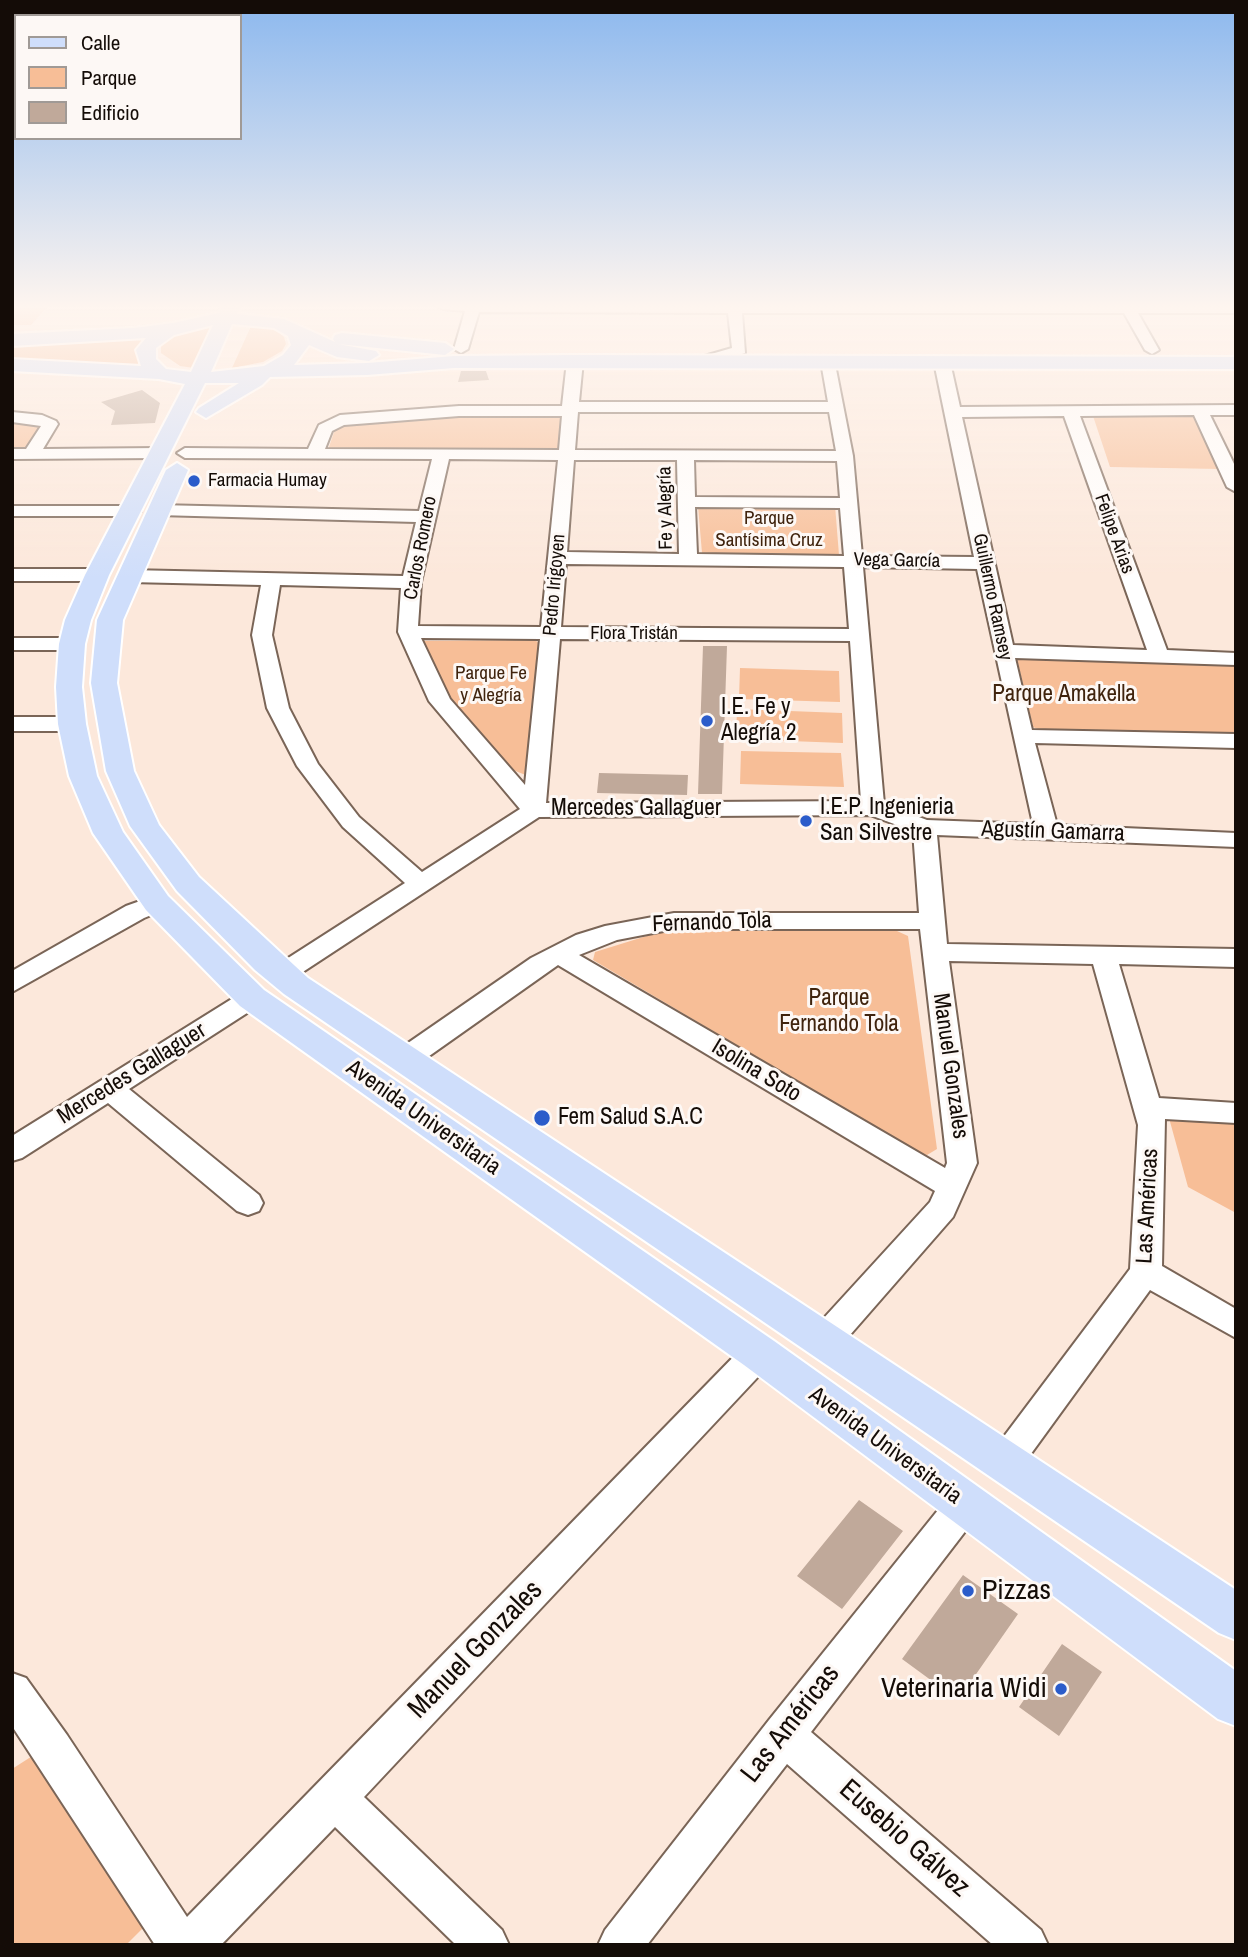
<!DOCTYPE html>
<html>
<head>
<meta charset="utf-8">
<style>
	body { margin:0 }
	#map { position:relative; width:1248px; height:1957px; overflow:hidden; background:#fce8db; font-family:"Archivo Narrow",sans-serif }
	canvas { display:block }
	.frame { position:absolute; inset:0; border:14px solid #140c07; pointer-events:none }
	.legend { position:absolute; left:14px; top:14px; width:228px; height:126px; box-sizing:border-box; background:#fdf8f5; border:2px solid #a09a96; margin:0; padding:9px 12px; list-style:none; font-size:21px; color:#140c07 }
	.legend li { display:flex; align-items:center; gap:14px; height:35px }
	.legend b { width:35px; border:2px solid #a09a96 }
</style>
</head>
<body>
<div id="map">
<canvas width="1248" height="1957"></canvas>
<div class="frame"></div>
<ul class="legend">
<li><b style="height:9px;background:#cfdefb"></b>Calle</li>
<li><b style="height:19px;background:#f7be97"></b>Parque</li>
<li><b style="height:19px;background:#c0a99a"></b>Edificio</li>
</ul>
</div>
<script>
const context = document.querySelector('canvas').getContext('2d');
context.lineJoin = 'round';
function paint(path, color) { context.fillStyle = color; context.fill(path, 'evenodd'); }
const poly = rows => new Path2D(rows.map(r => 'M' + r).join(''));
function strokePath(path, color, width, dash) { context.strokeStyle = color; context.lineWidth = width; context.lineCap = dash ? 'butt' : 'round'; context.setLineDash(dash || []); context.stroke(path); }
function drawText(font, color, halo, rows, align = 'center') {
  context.font = font + ' "Archivo Narrow",sans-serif'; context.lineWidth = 6; context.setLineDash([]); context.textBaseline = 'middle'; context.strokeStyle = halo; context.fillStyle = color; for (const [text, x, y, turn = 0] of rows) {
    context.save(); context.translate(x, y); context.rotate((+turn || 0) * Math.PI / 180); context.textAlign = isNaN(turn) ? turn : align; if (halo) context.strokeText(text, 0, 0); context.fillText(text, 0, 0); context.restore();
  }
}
const green = poly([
	[12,305,49,305,31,325,12,325],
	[216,324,194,368,180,366,161,353,161,346,176,334],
	[252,324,278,331,284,337,286,344,282,351,263,362,232,368],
	[148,337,138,353,147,370,12,362,12,342],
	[563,413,559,453,327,453,337,423,468,414],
	[1197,415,1219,469,1110,467,1093,416],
	[12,421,43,424,26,451,12,450],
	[835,505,839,555,702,553,698,506],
	[535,640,540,644,528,776,508,768,456,712,421,641],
	[1025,656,1236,665,1236,735,1045,732,1033,727,1017,659],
	[740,668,839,671,840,702,739,699],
	[737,709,842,713,843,743,736,739],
	[741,751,841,753,844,787,740,784],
	[666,930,897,931,908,936,937,1149,927,1155,919,1153,593,960,595,952],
	[1169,1118,1236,1122,1236,1213,1188,1187],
	[37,1753,155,1916,126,1945,12,1945,12,1769]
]);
const building = poly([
	[461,371,486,371,489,380,458,382],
	[142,390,160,403,155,423,111,425,115,411,101,402],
	[703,646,727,646,722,794,698,794],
	[599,773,688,775,687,795,597,793],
	[859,1500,903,1531,842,1609,797,1576],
	[963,1575,1018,1614,958,1700,902,1659],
	[1062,1644,1102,1672,1059,1736,1019,1707]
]);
const minor = poly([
	[436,305,1236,305,1236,313,1138,313,1159,350,1152,354,1145,350,1124,313,742,313,745,353,699,367,694,365,694,359,732,348,728,313,479,312,468,349,461,353,454,349,465,311,443,309,436,305],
	[575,356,583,361,579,402,828,402,821,362,824,359,834,359,853,456,862,556,974,557,934,362,937,359,947,359,950,362,960,407,1236,405,1236,415,1210,415,1236,468,1236,492,1227,487,1194,415,1080,416,1167,650,1236,653,1236,665,1015,658,1032,730,1236,734,1236,748,1035,743,1057,825,1236,833,1236,847,937,835,947,944,1236,949,1236,967,1119,964,1159,1098,1236,1103,1236,1123,1165,1119,1162,1266,1236,1309,1236,1338,1150,1290,1017,1473,1005,1478,993,1473,988,1462,993,1451,1130,1269,1138,1125,1093,964,949,961,977,1163,953,1217,836,1351,824,1355,812,1351,808,1341,812,1331,930,1202,935,1191,558,965,415,1066,405,1069,395,1066,391,1059,395,1052,531,958,576,935,605,926,674,913,919,913,913,831,870,815,539,817,289,981,280,984,271,981,267,975,271,969,405,883,343,827,297,766,267,708,252,635,261,585,129,582,119,576,129,570,403,576,416,522,158,515,149,510,158,505,419,511,432,459,185,458,177,453,185,448,308,449,319,425,340,415,459,406,562,406,567,361,575,356],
	[578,412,829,412,836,451,575,450,578,412],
	[459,416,562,416,559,450,325,449,332,431,344,425,459,416],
	[1064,416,1147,650,1013,645,962,417,1064,416],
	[449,459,558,460,541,627,418,626,421,582,449,459],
	[574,460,677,460,679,554,567,552,574,460],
	[694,460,837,461,840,498,695,497,694,460],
	[695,507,840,508,844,556,697,554,695,507],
	[566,564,844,567,849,629,561,627,566,564],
	[863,567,977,569,1033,824,927,820,884,804,863,567],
	[280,585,401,588,398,632,429,701,520,809,422,872,359,817,318,764,289,708,272,635,280,585],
	[421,638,540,639,525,785,450,699,421,638],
	[560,639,850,641,861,801,546,803,560,639],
	[674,929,920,929,947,1163,945,1168,579,955,617,940,674,929],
	[12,412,42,415,56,421,58,424,43,449,161,448,169,453,161,458,12,459,12,449,26,449,41,426,12,422,12,412],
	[12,506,132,506,141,511,132,516,12,516,12,506],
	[12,569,97,569,107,575,97,581,12,581,12,569],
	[12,638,72,638,82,644,72,650,12,650,12,638],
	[12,717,72,717,83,724,72,731,12,731,12,717],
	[157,895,166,897,169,903,166,909,144,918,12,992,12,971,126,906,157,895],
	[252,989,261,992,265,998,261,1004,129,1089,259,1195,263,1203,259,1211,248,1215,237,1211,108,1103,22,1158,12,1161,12,1136,243,992,252,989],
	[759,1339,771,1343,775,1353,771,1363,364,1797,502,1930,509,1945,456,1945,335,1827,221,1945,155,1945,12,1726,12,1673,26,1678,67,1735,187,1917,747,1343,759,1339],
	[964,1489,977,1494,982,1505,977,1516,811,1732,1041,1930,1048,1945,993,1945,787,1764,647,1945,598,1945,605,1930,769,1720,951,1494,964,1489]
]);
const major = poly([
	[223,305,241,305,237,314,284,319,335,342,333,339,335,335,342,333,445,343,454,349,445,355,338,344,376,351,379,355,369,361,337,357,309,345,294,365,367,363,454,356,575,355,1236,357,1236,369,454,368,367,375,270,377,262,385,206,418,196,412,199,408,239,383,205,383,109,575,91,620,85,644,82,687,86,724,97,776,123,832,168,896,264,990,774,1341,1236,1671,1236,1726,1218,1719,744,1365,240,1006,146,910,93,833,69,776,58,724,56,687,59,644,65,620,85,575,185,384,159,379,12,371,12,359,141,366,136,350,146,338,12,346,12,334,134,328,173,323,219,313,223,305],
	[232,324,274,328,288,336,291,345,283,355,264,366,211,372,232,324],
	[213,325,191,372,166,369,156,359,156,348,174,335,213,325],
	[177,463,188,470,123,620,117,683,134,771,159,825,199,877,308,978,1236,1590,1236,1640,1219,1633,284,994,255,970,177,891,130,826,106,771,91,683,97,620,166,470,177,463]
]);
const markers = [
	[194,481,7,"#2b5cca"],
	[707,721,7,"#2b5cca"],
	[806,821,7,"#2b5cca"],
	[542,1118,9,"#2b5cca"],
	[968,1591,7,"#2b5cca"],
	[1061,1689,7,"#2b5cca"]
];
const farPoinames = [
	["Farmacia Humay",208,481]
];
const farStreetnames = [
	["Fe y Alegría",666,508,-91],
	["Felipe Arias",1114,534,70],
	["Carlos Romero",421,548,-79],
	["Vega García",897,561,1],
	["Pedro Irigoyen",555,585,-85],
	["Guillermo Ramsey",992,597,78],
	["Flora Tristán",634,634]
];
const farParknames = [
	["Parque",769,519],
	["Santísima Cruz",769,541],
	["Parque Fe",491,674],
	["y Alegría",491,696]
];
const parkNames = [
	["Parque Amakella",1064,695],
	["Parque",839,999],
	["Fernando Tola",839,1025]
];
const poiNames = [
	["I.E. Fe y",721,708],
	["Alegría 2",721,734],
	["I.E.P. Ingenieria",820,808],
	["San Silvestre",820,834],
	["Fem Salud S.A.C",558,1118]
];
const streetNames = [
	["Mercedes Gallaguer",636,809],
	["Agustín Gamarra",1053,832,2],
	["Fernando Tola",712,923,-2],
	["Manuel Gonzales",950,1066,82],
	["Isolina Soto",756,1071,31],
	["Mercedes Gallaguer",132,1074,-32],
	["Avenida Universitaria",423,1118,35],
	["Las Américas",1148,1206,-87],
	["Avenida Universitaria",885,1446,36]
];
const nearPoinames = [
	["Pizzas",982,1591],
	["Veterinaria Widi",1047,1689,"right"]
];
const nearStreetnames = [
	["Manuel Gonzales",476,1650,-46],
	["Las Américas",791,1724,-52],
	["Eusebio Gálvez",904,1839,41]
];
paint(green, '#f7be97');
paint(building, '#c0a99a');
strokePath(minor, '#7a6557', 4);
strokePath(major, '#fff', 4);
paint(minor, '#fff');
paint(major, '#cfdefb');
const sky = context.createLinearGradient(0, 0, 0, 579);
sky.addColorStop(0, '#8cb8ee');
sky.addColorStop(0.53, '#fef5ef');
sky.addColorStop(1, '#fef5ef00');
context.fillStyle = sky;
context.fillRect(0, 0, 1248, 579);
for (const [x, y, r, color] of markers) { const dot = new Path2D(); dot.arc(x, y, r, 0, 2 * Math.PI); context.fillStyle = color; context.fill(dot); strokePath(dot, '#fdf8f5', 2.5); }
drawText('19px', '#140c07', '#fdf8f5', farPoinames, 'left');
drawText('19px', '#140c07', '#fdf8f5', farStreetnames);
drawText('19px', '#40240e', '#fdf8f5', farParknames);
drawText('23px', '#40240e', '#fdf8f5', parkNames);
drawText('23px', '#140c07', '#fdf8f5', poiNames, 'left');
drawText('23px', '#140c07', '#fdf8f5', streetNames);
drawText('28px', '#140c07', '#fdf8f5', nearPoinames, 'left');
drawText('28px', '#140c07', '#fdf8f5', nearStreetnames);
</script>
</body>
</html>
